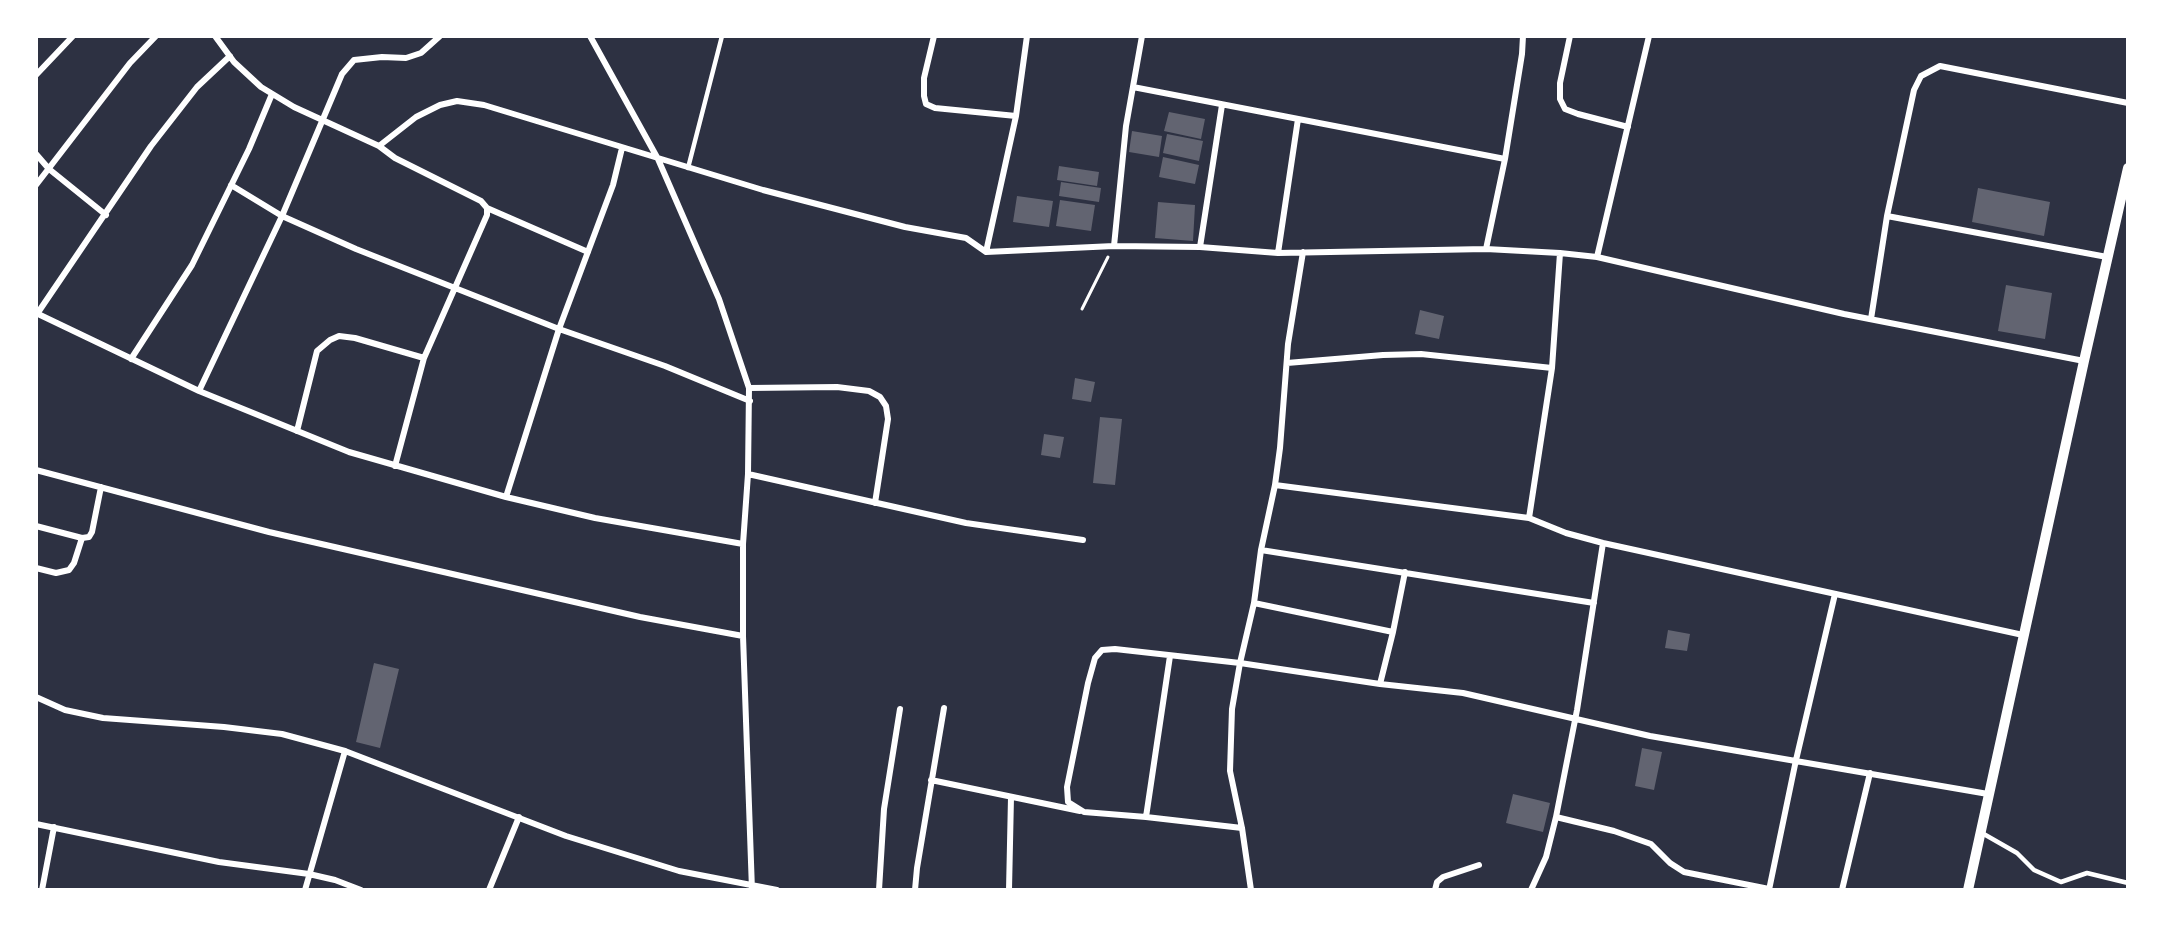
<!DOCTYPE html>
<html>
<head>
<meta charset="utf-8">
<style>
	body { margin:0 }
	#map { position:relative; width:2164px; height:926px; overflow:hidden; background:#2d3142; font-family:Bitter,serif }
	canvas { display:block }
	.frame { position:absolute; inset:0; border:38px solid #fff; pointer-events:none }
</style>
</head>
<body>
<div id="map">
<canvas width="2164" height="926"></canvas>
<div class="frame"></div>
</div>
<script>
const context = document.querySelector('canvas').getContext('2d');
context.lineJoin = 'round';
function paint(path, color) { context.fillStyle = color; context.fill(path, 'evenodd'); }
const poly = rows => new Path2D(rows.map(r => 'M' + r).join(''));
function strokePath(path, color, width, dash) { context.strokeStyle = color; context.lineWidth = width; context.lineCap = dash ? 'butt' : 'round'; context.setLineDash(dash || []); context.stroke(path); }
const building = poly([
	[1169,112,1205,119,1201,139,1164,131],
	[1132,131,1162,136,1159,157,1129,152],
	[1167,134,1203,141,1199,161,1163,153],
	[1163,157,1199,165,1195,184,1159,177],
	[1059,166,1099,172,1097,186,1057,180],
	[1061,182,1101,188,1099,202,1059,196],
	[1978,188,2050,202,2044,236,1972,222],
	[1017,196,1053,201,1049,227,1013,222],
	[1060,200,1095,205,1091,231,1056,226],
	[1158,202,1195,205,1193,241,1155,238],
	[2006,285,2052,293,2045,339,1998,331],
	[1420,310,1444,316,1439,339,1415,334],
	[1075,378,1095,382,1091,402,1072,399],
	[1100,417,1122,419,1115,485,1093,483],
	[1044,434,1064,437,1060,458,1041,455],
	[1668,630,1690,634,1687,651,1665,648],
	[374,663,399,669,380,748,356,742],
	[1642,748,1662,752,1654,790,1635,786],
	[1513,794,1550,803,1543,832,1506,823]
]);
const path = poly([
	[1082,309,1108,257]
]);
const service = poly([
	[688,168,722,36],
	[1982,833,2017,853,2034,870,2061,882,2087,873,2128,883]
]);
const minor = poly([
	[215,36,234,62,261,87,294,107,379,146,395,158,481,201,487,208,487,215,424,358,395,466],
	[590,36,658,159,719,299,749,388,748,474,743,544,743,636,752,890],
	[934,36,924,78,924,96,926,104,935,108,1016,116],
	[1570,36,1560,83,1560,99,1565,109,1578,114,1628,127],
	[36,75,73,36],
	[1133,87,1505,159],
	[379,146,416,117,440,105,457,101,484,105,763,190,905,227,966,238,986,252,1114,246,1200,247,1278,253,1486,249,1560,253,1597,257,1844,314,2084,361],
	[36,154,49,169,106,215],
	[36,185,130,63,156,36],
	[231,185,282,216,356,249,559,329,665,366,750,401],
	[487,208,588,252],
	[1887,216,2107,257],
	[1114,246,1126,126,1142,36],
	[1200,247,1222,105],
	[1486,249,1505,159,1522,54,1523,36],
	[986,252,1016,116,1027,36],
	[1278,253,1298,119],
	[1597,257,1649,36],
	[36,313,199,391,349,452,506,497,595,518,743,544],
	[37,314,151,146,197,87,230,56],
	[1871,319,1887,216,1914,90,1921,76,1940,66,2128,103],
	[131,359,192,265,249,149,272,94],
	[1287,363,1383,355,1421,354,1552,368],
	[749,388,837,387,869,391,880,397,886,406,888,419,875,503],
	[199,391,282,216,342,74,354,60,382,57,406,58,421,53,440,36],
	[297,431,317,351,330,340,339,336,355,338,424,358],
	[36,470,269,532,640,617,743,636],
	[748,474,966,523,1083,540],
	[1275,485,1529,518,1552,368,1560,253],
	[506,497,559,329,613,185,622,148],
	[1529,518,1566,533,1603,543,2023,635],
	[36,526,82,538,89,537,92,532,101,487],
	[1261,550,1594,603],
	[36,568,56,573,69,570,74,563,82,538],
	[1254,603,1393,632],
	[1380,684,1393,632,1405,572],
	[36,697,65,710,103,718,224,727,282,734,345,751,566,836,679,871,777,890],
	[931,780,1080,811],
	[1146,817,1170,656],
	[1556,817,1614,831,1651,844,1670,863,1684,872,1769,889],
	[36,824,219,862,309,874,335,880,361,890],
	[1242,828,1146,817,1084,812,1068,802,1067,787,1088,683,1095,658,1102,650,1115,649,1240,663,1380,684,1463,693,1650,736,1988,794],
	[42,890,54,827],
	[305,890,345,751],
	[489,890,519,817],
	[879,890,884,809,900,709],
	[915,890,917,868,944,708],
	[1009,890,1011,797],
	[1251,890,1242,828,1230,771,1232,709,1240,663,1254,603,1261,550,1275,485,1280,448,1288,344,1303,252],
	[1435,890,1437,882,1443,877,1479,865],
	[1531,890,1546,857,1556,817,1577,710,1603,543],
	[1769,890,1796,760,1835,594],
	[1842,890,1870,773]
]);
const tertiary = poly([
	[1968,890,2084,361,2128,168]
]);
paint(building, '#626471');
strokePath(path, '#fff', 3);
strokePath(service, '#fff', 4.5);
strokePath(minor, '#fff', 6);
strokePath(tertiary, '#fff', 10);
</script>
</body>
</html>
